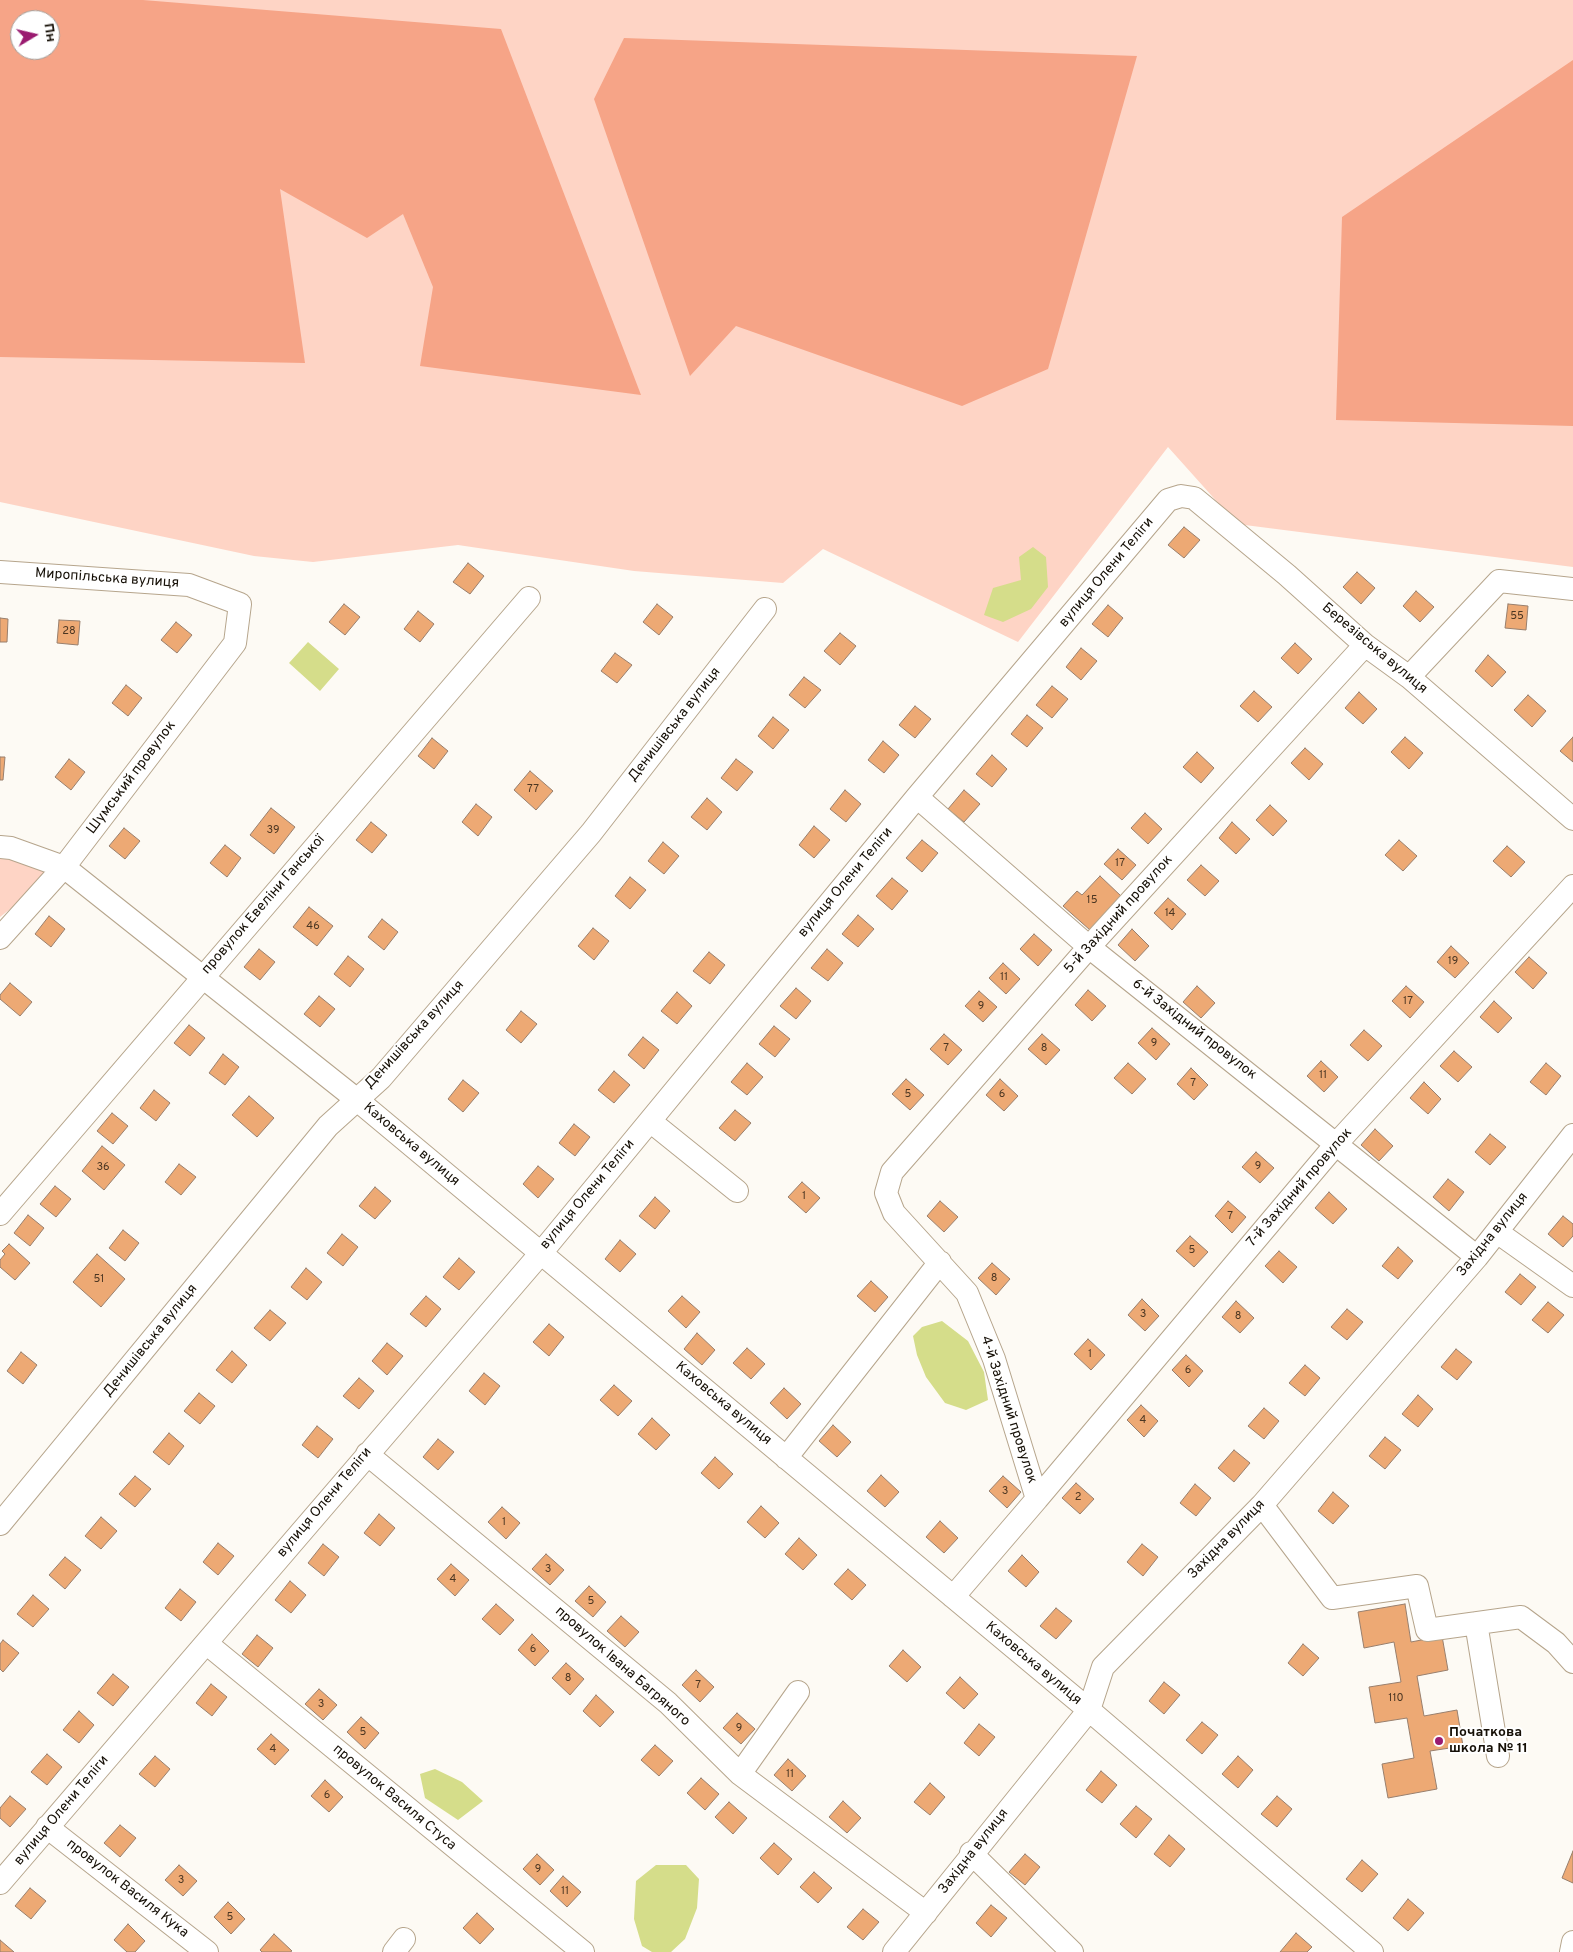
<!DOCTYPE html>
<html>
<head>
<meta charset="utf-8">
<style>
	body { margin:0 }
	#map { position:relative; width:1573px; height:1952px; overflow:hidden; background:#fdfaf4; font-family:Overpass,sans-serif }
	canvas { display:block }
	.north { position:absolute; left:10px; top:10px; width:50px; height:50px; box-sizing:border-box; background:#fff; border:1px solid #a19f9b; border-radius:50%; rotate:81deg; font-size:14px; font-weight:700; line-height:20px; text-align:center; color:#150f06 }
	.north::after { content:''; display:block; margin:auto; width:18px; height:22px; background:#9a1b70; clip-path:polygon(50% 0,100% 100%,50% 72%,0 100%) }
</style>
</head>
<body>
<div id="map">
<canvas width="1573" height="1952"></canvas>
<div class="north">Пн</div>
</div>
<script>
const context = document.querySelector('canvas').getContext('2d');
context.lineJoin = 'round';
function paint(path, color) { context.fillStyle = color; context.fill(path, 'evenodd'); }
const poly = rows => new Path2D(rows.map(r => 'M' + r).join(''));
function strokePath(path, color, width, dash) { context.strokeStyle = color; context.lineWidth = width; context.lineCap = dash ? 'butt' : 'round'; context.setLineDash(dash || []); context.stroke(path); }
function drawText(font, color, halo, rows, align = 'center') {
  context.font = font + ' Overpass,sans-serif'; context.lineWidth = 4; context.setLineDash([]); context.textBaseline = 'middle'; context.strokeStyle = halo; context.fillStyle = color; for (const [text, x, y, turn = 0] of rows) {
    context.save(); context.translate(x, y); context.rotate((+turn || 0) * Math.PI / 180); context.textAlign = isNaN(turn) ? turn : align; if (halo) context.strokeText(text, 0, 0); context.fillText(text, 0, 0); context.restore();
  }
}
const green = poly([
	[0,0,1573,0,1573,567,1237,524,1168,447,1018,642,823,549,783,583,634,571,458,545,313,562,254,556,0,502],
	[20,20,50,20,50,50,20,50],
	[0,847,64,867,0,917]
]);
const forest = poly([
	[0,0,143,0,501,29,641,395,420,366,433,287,403,214,367,238,280,189,305,363,0,357],
	[20,20,50,20,50,50,20,50],
	[624,38,1137,56,1048,369,962,406,736,326,690,376,594,99],
	[1573,60,1573,426,1336,420,1342,217]
]);
const water = poly([
	[1033,547,1046,557,1048,587,1031,609,1003,622,984,615,993,588,1021,580,1019,557],
	[308,642,339,669,320,691,289,663],
	[942,1321,968,1341,984,1372,988,1400,966,1410,945,1403,926,1377,917,1355,913,1336,922,1327],
	[435,1769,462,1782,483,1801,458,1820,425,1798,420,1774],
	[656,1865,686,1865,699,1879,697,1908,685,1939,671,1952,652,1952,642,1946,634,1919,636,1881]
]);
const building = poly([
	[1184,527,1200,540,1184,558,1168,545,1184,527],
	[468,563,484,576,470,594,453,582,468,563],
	[1357,572,1375,588,1361,604,1343,587,1357,572],
	[1416,591,1434,607,1420,622,1403,606,1416,591],
	[344,604,360,617,345,635,329,622,344,604],
	[657,604,673,617,659,635,643,622,657,604],
	[1508,604,1528,606,1526,630,1505,628,1508,604],
	[1108,605,1123,618,1108,637,1092,624,1108,605],
	[418,611,434,624,420,642,404,629,418,611],
	[0,618,8,619,7,642,0,642,0,618],
	[59,620,80,621,78,645,57,643,59,620],
	[176,622,192,635,177,653,161,640,176,622],
	[840,633,856,646,840,665,824,651,840,633],
	[1295,643,1312,659,1298,674,1281,658,1295,643],
	[1081,648,1097,661,1081,680,1066,667,1081,648],
	[615,653,632,665,617,683,601,671,615,653],
	[1488,655,1506,672,1492,687,1475,671,1488,655],
	[804,677,821,690,805,708,789,695,804,677],
	[126,685,142,698,128,716,112,703,126,685],
	[1052,686,1068,699,1052,718,1036,705,1052,686],
	[1254,691,1272,707,1258,722,1240,706,1254,691],
	[1359,692,1377,709,1363,724,1345,708,1359,692],
	[1528,695,1546,711,1532,727,1514,710,1528,695],
	[915,706,931,719,915,738,899,725,915,706],
	[1027,715,1043,728,1027,747,1011,734,1027,715],
	[773,717,789,730,773,749,758,736,773,717],
	[1405,737,1423,753,1409,769,1391,752,1405,737],
	[1573,737,1573,762,1560,751,1573,737],
	[432,738,448,751,434,769,418,756,432,738],
	[883,741,899,755,884,773,868,760,883,741],
	[1305,748,1323,764,1309,780,1291,763,1305,748],
	[1197,752,1214,768,1201,783,1183,767,1197,752],
	[992,755,1007,769,992,787,976,774,992,755],
	[0,757,5,757,3,780,0,780,0,757],
	[69,759,85,772,71,790,55,777,69,759],
	[736,759,753,772,737,791,721,778,736,759],
	[530,771,553,791,536,810,514,790,530,771],
	[845,790,861,804,846,822,830,809,845,790],
	[964,790,980,804,964,822,948,809,964,790],
	[707,798,722,812,707,830,691,817,707,798],
	[476,804,492,817,478,836,462,822,476,804],
	[1270,805,1287,821,1273,836,1256,820,1270,805],
	[271,808,295,827,274,854,250,835,271,808],
	[1145,813,1162,829,1148,844,1131,828,1145,813],
	[371,822,387,835,372,853,356,840,371,822],
	[1232,822,1250,839,1236,854,1219,838,1232,822],
	[814,826,830,840,814,858,799,845,814,826],
	[124,828,140,841,125,859,109,846,124,828],
	[922,840,938,853,922,872,906,858,922,840],
	[1399,840,1417,856,1403,871,1385,855,1399,840],
	[663,842,679,856,664,874,648,861,663,842],
	[225,845,241,858,227,877,210,863,225,845],
	[1507,846,1525,862,1511,877,1493,861,1507,846],
	[1118,849,1136,865,1122,880,1104,864,1118,849],
	[1201,865,1219,881,1205,896,1187,880,1201,865],
	[1100,876,1121,896,1090,930,1063,906,1077,891,1082,895,1100,876],
	[630,877,646,890,630,909,615,896,630,877],
	[892,878,908,891,892,910,876,896,892,878],
	[1168,898,1186,914,1172,930,1154,913,1168,898],
	[309,907,333,926,317,946,293,927,309,907],
	[858,915,874,929,858,947,842,934,858,915],
	[49,916,65,929,51,947,35,934,49,916],
	[382,919,398,932,384,950,368,937,382,919],
	[593,928,609,941,594,960,578,946,593,928],
	[1132,929,1149,946,1135,961,1118,945,1132,929],
	[1034,934,1052,950,1038,966,1020,949,1034,934],
	[1451,946,1469,963,1455,978,1437,962,1451,946],
	[259,949,275,962,260,980,244,967,259,949],
	[827,949,843,963,828,981,811,968,827,949],
	[709,952,725,965,710,984,693,971,709,952],
	[348,956,364,969,350,987,334,974,348,956],
	[1529,957,1547,973,1533,989,1515,972,1529,957],
	[1003,963,1020,979,1006,994,989,978,1003,963],
	[10,983,32,1002,20,1016,0,999,0,995,10,983],
	[1197,986,1215,1003,1201,1018,1183,1002,1197,986],
	[1406,986,1424,1002,1410,1018,1392,1001,1406,986],
	[796,988,811,1001,796,1019,780,1006,796,988],
	[1088,990,1106,1006,1092,1021,1075,1005,1088,990],
	[979,991,997,1007,983,1022,965,1006,979,991],
	[677,992,692,1006,677,1024,661,1011,677,992],
	[319,996,335,1009,320,1027,304,1014,319,996],
	[1494,1001,1512,1018,1498,1033,1480,1017,1494,1001],
	[521,1011,537,1024,521,1043,506,1030,521,1011],
	[189,1025,205,1038,190,1056,174,1043,189,1025],
	[774,1026,790,1039,775,1057,759,1044,774,1026],
	[1152,1028,1170,1044,1156,1060,1138,1043,1152,1028],
	[1364,1030,1382,1046,1368,1061,1350,1045,1364,1030],
	[944,1034,962,1050,948,1065,930,1049,944,1034],
	[1042,1034,1060,1050,1046,1065,1028,1049,1042,1034],
	[643,1037,659,1050,644,1069,628,1055,643,1037],
	[1454,1051,1472,1067,1458,1082,1440,1066,1454,1051],
	[223,1054,239,1067,225,1085,209,1073,223,1054],
	[1321,1061,1338,1077,1324,1092,1307,1076,1321,1061],
	[747,1063,763,1077,747,1095,731,1082,747,1063],
	[1128,1063,1146,1079,1132,1094,1114,1078,1128,1063],
	[1546,1063,1561,1076,1546,1095,1530,1082,1546,1063],
	[1191,1068,1208,1085,1194,1100,1177,1084,1191,1068],
	[614,1071,630,1085,614,1103,598,1090,614,1071],
	[906,1079,924,1095,910,1110,892,1094,906,1079],
	[1000,1079,1018,1096,1004,1111,986,1095,1000,1079],
	[463,1080,479,1093,463,1112,448,1099,463,1080],
	[1424,1082,1441,1099,1428,1114,1410,1098,1424,1082],
	[154,1090,170,1103,156,1121,140,1108,154,1090],
	[249,1096,274,1118,257,1137,232,1115,249,1096],
	[735,1110,751,1123,735,1141,719,1128,735,1110],
	[112,1113,128,1126,113,1144,97,1131,112,1113],
	[574,1124,590,1137,575,1156,559,1143,574,1124],
	[1375,1129,1393,1146,1379,1161,1361,1145,1375,1129],
	[1490,1134,1506,1147,1490,1165,1475,1152,1490,1134],
	[102,1146,125,1165,104,1190,82,1171,102,1146],
	[1256,1152,1274,1168,1260,1183,1242,1167,1256,1152],
	[179,1164,196,1177,181,1195,165,1182,179,1164],
	[538,1166,554,1179,538,1198,523,1184,538,1166],
	[1448,1179,1464,1192,1449,1211,1433,1197,1448,1179],
	[802,1182,820,1198,806,1213,788,1197,802,1182],
	[55,1186,71,1199,56,1217,40,1204,55,1186],
	[375,1187,391,1201,375,1219,359,1206,375,1187],
	[1329,1192,1347,1209,1333,1224,1315,1208,1329,1192],
	[655,1197,670,1211,655,1229,639,1216,655,1197],
	[940,1201,958,1217,944,1232,927,1216,940,1201],
	[1228,1201,1246,1217,1232,1233,1215,1216,1228,1201],
	[28,1215,44,1228,30,1246,14,1233,28,1215],
	[1563,1216,1573,1224,1573,1236,1563,1247,1548,1234,1563,1216],
	[123,1230,139,1243,125,1261,109,1248,123,1230],
	[342,1234,358,1247,343,1266,327,1253,342,1234],
	[1190,1236,1208,1252,1194,1267,1176,1251,1190,1236],
	[620,1240,636,1254,620,1272,605,1259,620,1240],
	[9,1244,30,1263,15,1280,0,1267,0,1260,5,1254,2,1251,9,1244],
	[1398,1247,1413,1261,1398,1279,1382,1266,1398,1247],
	[1279,1251,1297,1267,1283,1283,1265,1266,1279,1251],
	[97,1254,125,1279,101,1307,73,1282,97,1254],
	[459,1258,475,1272,459,1290,443,1277,459,1258],
	[992,1263,1010,1279,996,1295,978,1278,992,1263],
	[306,1268,322,1282,307,1300,291,1287,306,1268],
	[1520,1274,1536,1287,1521,1305,1505,1292,1520,1274],
	[871,1281,888,1297,875,1312,857,1296,871,1281],
	[426,1296,441,1309,426,1327,410,1314,426,1296],
	[682,1296,700,1312,686,1328,668,1311,682,1296],
	[1142,1299,1159,1316,1145,1331,1128,1315,1142,1299],
	[1236,1301,1254,1318,1240,1333,1222,1317,1236,1301],
	[1548,1302,1564,1315,1548,1333,1532,1320,1548,1302],
	[1347,1309,1363,1322,1347,1340,1331,1327,1347,1309],
	[270,1310,286,1323,270,1341,254,1328,270,1310],
	[549,1324,564,1337,549,1356,533,1342,549,1324],
	[697,1333,715,1350,702,1365,684,1349,697,1333],
	[1088,1339,1105,1355,1091,1370,1074,1354,1088,1339],
	[387,1343,403,1356,387,1375,372,1361,387,1343],
	[747,1348,765,1364,751,1379,733,1363,747,1348],
	[1456,1349,1472,1362,1457,1380,1441,1367,1456,1349],
	[232,1351,247,1365,232,1383,216,1370,232,1351],
	[21,1352,37,1365,23,1384,7,1371,21,1352],
	[1186,1355,1203,1371,1189,1387,1172,1370,1186,1355],
	[1305,1365,1320,1378,1305,1396,1289,1383,1305,1365],
	[484,1373,500,1386,485,1405,469,1391,484,1373],
	[359,1378,374,1391,359,1409,343,1396,359,1378],
	[614,1385,632,1401,618,1416,600,1400,614,1385],
	[784,1388,801,1404,787,1419,770,1403,784,1388],
	[199,1393,215,1406,200,1424,184,1411,199,1393],
	[1418,1395,1433,1409,1418,1427,1402,1414,1418,1395],
	[1141,1405,1158,1421,1144,1437,1127,1420,1141,1405],
	[1264,1408,1279,1421,1264,1439,1248,1426,1264,1408],
	[652,1418,670,1435,656,1450,638,1434,652,1418],
	[833,1425,851,1442,837,1457,819,1441,833,1425],
	[317,1426,333,1439,318,1458,302,1445,317,1426],
	[169,1433,184,1446,169,1465,153,1452,169,1433],
	[1385,1437,1401,1450,1385,1469,1369,1456,1385,1437],
	[438,1439,454,1452,438,1470,423,1457,438,1439],
	[1234,1450,1250,1463,1234,1482,1218,1468,1234,1450],
	[715,1457,733,1474,719,1489,701,1473,715,1457],
	[881,1475,899,1492,885,1507,867,1491,881,1475],
	[135,1476,151,1489,135,1507,119,1494,135,1476],
	[1003,1476,1021,1492,1007,1508,989,1491,1003,1476],
	[1076,1483,1094,1499,1080,1514,1062,1498,1076,1483],
	[1195,1484,1211,1498,1196,1516,1180,1503,1195,1484],
	[1333,1492,1349,1506,1333,1524,1318,1511,1333,1492],
	[761,1506,779,1523,765,1538,747,1522,761,1506],
	[502,1507,520,1523,506,1539,488,1522,502,1507],
	[379,1514,395,1528,380,1546,364,1533,379,1514],
	[101,1517,117,1531,101,1549,85,1536,101,1517],
	[940,1521,958,1538,944,1553,926,1537,940,1521],
	[799,1538,817,1555,803,1570,785,1554,799,1538],
	[218,1543,234,1556,218,1575,203,1562,218,1543],
	[323,1544,339,1557,324,1576,308,1563,323,1544],
	[1142,1544,1158,1557,1143,1576,1127,1562,1142,1544],
	[546,1554,564,1570,550,1585,532,1569,546,1554],
	[1022,1555,1039,1572,1026,1587,1008,1571,1022,1555],
	[65,1557,81,1570,65,1589,49,1575,65,1557],
	[451,1564,469,1580,455,1596,437,1579,451,1564],
	[848,1569,866,1585,852,1600,834,1584,848,1569],
	[290,1581,306,1595,291,1613,275,1600,290,1581],
	[589,1586,606,1602,593,1617,575,1601,589,1586],
	[180,1589,196,1602,181,1621,165,1608,180,1589],
	[33,1595,49,1609,33,1627,17,1614,33,1595],
	[496,1604,514,1620,500,1635,482,1619,496,1604],
	[1405,1604,1411,1642,1442,1636,1448,1670,1417,1676,1424,1716,1457,1710,1463,1746,1430,1751,1437,1789,1388,1798,1382,1764,1414,1758,1407,1718,1375,1723,1369,1687,1401,1682,1394,1642,1364,1648,1358,1612,1405,1604],
	[1056,1608,1072,1621,1056,1639,1040,1626,1056,1608],
	[621,1616,639,1632,625,1647,607,1631,621,1616],
	[532,1634,549,1651,535,1666,518,1650,532,1634],
	[257,1635,273,1648,258,1667,242,1654,257,1635],
	[3,1640,19,1653,3,1672,0,1669,0,1644,3,1640],
	[1303,1644,1319,1658,1303,1676,1288,1663,1303,1644],
	[903,1650,921,1667,907,1682,889,1666,903,1650],
	[566,1663,584,1679,570,1695,552,1678,566,1663],
	[696,1670,714,1687,700,1702,682,1685,696,1670],
	[113,1674,129,1687,113,1706,97,1693,113,1674],
	[960,1677,978,1694,964,1709,946,1693,960,1677],
	[1164,1682,1180,1695,1164,1714,1149,1701,1164,1682],
	[211,1684,227,1697,212,1716,196,1703,211,1684],
	[319,1689,337,1705,323,1720,305,1704,319,1689],
	[596,1695,614,1712,600,1727,583,1711,596,1695],
	[79,1711,94,1725,79,1743,63,1730,79,1711],
	[737,1713,755,1729,741,1744,723,1728,737,1713],
	[361,1717,379,1733,365,1749,347,1732,361,1717],
	[1202,1722,1218,1735,1202,1754,1186,1740,1202,1722],
	[979,1724,995,1737,979,1756,964,1743,979,1724],
	[271,1734,289,1750,275,1765,257,1749,271,1734],
	[655,1745,673,1761,659,1776,641,1760,655,1745],
	[47,1754,62,1767,47,1785,31,1772,47,1754],
	[155,1756,170,1769,155,1787,139,1774,155,1756],
	[1238,1756,1253,1770,1238,1788,1222,1774,1238,1756],
	[788,1759,806,1776,792,1791,774,1775,788,1759],
	[1101,1771,1117,1785,1102,1803,1086,1790,1101,1771],
	[701,1778,719,1794,705,1810,687,1793,701,1778],
	[325,1780,343,1797,329,1812,311,1796,325,1780],
	[930,1783,945,1797,930,1815,914,1802,930,1783],
	[10,1796,26,1809,10,1827,0,1818,0,1808,10,1796],
	[1277,1796,1292,1809,1277,1827,1261,1814,1277,1796],
	[843,1801,861,1818,847,1833,829,1817,843,1801],
	[729,1802,747,1818,733,1834,715,1817,729,1802],
	[1136,1806,1152,1819,1136,1838,1120,1824,1136,1806],
	[120,1825,136,1838,120,1857,104,1843,120,1825],
	[1169,1835,1185,1849,1170,1867,1154,1854,1169,1835],
	[774,1843,792,1859,778,1875,760,1858,774,1843],
	[1573,1851,1573,1883,1562,1878,1573,1851],
	[537,1854,554,1870,540,1885,523,1869,537,1854],
	[1025,1854,1040,1867,1025,1885,1009,1872,1025,1854],
	[1362,1860,1378,1874,1362,1892,1346,1879,1362,1860],
	[179,1865,197,1881,183,1896,165,1880,179,1865],
	[814,1872,832,1888,818,1903,800,1887,814,1872],
	[563,1876,581,1892,567,1907,550,1891,563,1876],
	[30,1888,46,1901,31,1919,15,1906,30,1888],
	[1408,1899,1424,1913,1408,1931,1393,1918,1408,1899],
	[228,1902,245,1919,231,1934,214,1917,228,1902],
	[991,1905,1007,1918,991,1937,976,1923,991,1905],
	[863,1909,879,1922,863,1940,847,1927,863,1909],
	[477,1913,494,1929,480,1944,463,1928,477,1913],
	[128,1924,145,1941,135,1952,127,1952,114,1940,128,1924],
	[1296,1933,1312,1947,1307,1952,1280,1952,1296,1933],
	[274,1934,292,1951,290,1952,262,1952,260,1950,274,1934],
	[0,1940,14,1952,0,1952,0,1940]
]);
const minor = poly([
	[0,572,189,585,240,604,235,643,64,867,0,938],
	[1409,677,1499,581,1573,589],
	[917,797,1089,947,1477,1257],
	[0,847,11,848,64,867,356,1099,1089,1710,1372,1952],
	[650,1121,737,1191],
	[0,1214,529,598],
	[1497,1232,1573,1286],
	[367,1454,668,1703,740,1774,926,1913],
	[786,1458,940,1262],
	[1037,1499,1337,1143,1573,886],
	[1262,1505,1332,1598,1417,1586,1427,1630,1521,1617,1556,1643,1573,1662],
	[0,1524,328,1126,381,1078,591,833,765,609],
	[953,1597,1037,1499,994,1359,967,1293,894,1213,886,1193,892,1172,1089,947,1365,645],
	[1476,1623,1498,1756],
	[206,1643,583,1952],
	[740,1774,798,1692],
	[47,1827,207,1952],
	[971,1853,1072,1952],
	[0,1883,541,1253,917,797,1168,500,1181,496,1194,498,1287,575,1365,645,1409,677,1573,819],
	[394,1952,404,1939],
	[894,1952,1089,1710,1103,1667,1262,1505,1477,1257,1573,1135],
	[1571,1952,1573,1942]
]);
const markers = [
	[1439,1741,5,"#9a1b70"]
];
const numberNames = [
	["55",1517,617],
	["28",69,632],
	["77",533,790],
	["39",273,831],
	["17",1120,864],
	["15",1092,901],
	["14",1170,914],
	["46",313,927],
	["19",1453,962],
	["11",1004,978],
	["17",1408,1002],
	["9",981,1007],
	["9",1154,1044],
	["7",946,1049],
	["8",1044,1049],
	["11",1323,1076],
	["7",1193,1084],
	["5",908,1095],
	["6",1002,1095],
	["9",1258,1167],
	["36",103,1168],
	["1",804,1197],
	["7",1230,1217],
	["5",1192,1251],
	["8",994,1279],
	["51",99,1280],
	["3",1143,1315],
	["8",1238,1317],
	["1",1090,1355],
	["6",1188,1371],
	["4",1143,1421],
	["3",1005,1492],
	["2",1078,1498],
	["1",504,1523],
	["3",548,1570],
	["4",453,1580],
	["5",591,1602],
	["6",533,1650],
	["8",568,1679],
	["7",698,1686],
	["110",1396,1699],
	["3",321,1705],
	["9",739,1729],
	["5",363,1733],
	["4",273,1750],
	["11",790,1775],
	["6",327,1796],
	["9",538,1870],
	["3",181,1881],
	["11",565,1892],
	["5",230,1918]
];
const streetNames = [
	["вулиця Олени Теліги",1107,573,-50],
	["Миропільська вулиця",107,579,4],
	["Березівська вулиця",1374,649,40],
	["Денишівська вулиця",675,725,-52],
	["Шумський провулок",132,778,-53],
	["вулиця Олени Теліги",846,883,-50],
	["провулок Евеліни Ганської",264,905,-49],
	["5-й Західний провулок",1119,915,-48],
	["6-й Західний провулок",1194,1030,38],
	["Денишівська вулиця",415,1035,-48],
	["Каховська вулиця",411,1145,40],
	["7-й Західний провулок",1300,1188,-49],
	["вулиця Олени Теліги",588,1195,-50],
	["Західна вулиця",1493,1235,-51],
	["Денишівська вулиця",151,1341,-51],
	["Каховська вулиця",723,1404,40],
	["4-й Західний провулок",1008,1410,72],
	["вулиця Олени Теліги",325,1503,-50],
	["Західна вулиця",1227,1540,-46],
	["Каховська вулиця",1033,1664,40],
	["провулок Івана Багряного",622,1667,41],
	["провулок Василя Стуса",394,1798,40],
	["вулиця Олени Теліги",62,1811,-50],
	["Західна вулиця",974,1852,-52],
	["провулок Василя Кука",127,1889,38]
];
const poiNames = [
	["Початкова",1449,1733],
	["школа № 11",1449,1749]
];
paint(green, '#fed4c5');
paint(forest, '#f6a487');
paint(water, '#d5dd8a');
paint(building, '#eda974');
strokePath(building, '#987f6d', 1);
strokePath(minor, '#b6a58c', 24);
strokePath(minor, '#fff', 22);
for (const [x, y, r, color] of markers) { const dot = new Path2D(); dot.arc(x, y, r, 0, 2 * Math.PI); context.fillStyle = color; context.fill(dot); strokePath(dot, '#fff', 2); }
drawText('11px', '#4b3622', null, numberNames);
drawText('14px', '#150f06', '#fff', streetNames);
drawText('bold 14px', '#150f06', '#fff', poiNames, 'left');
</script>
</body>
</html>
